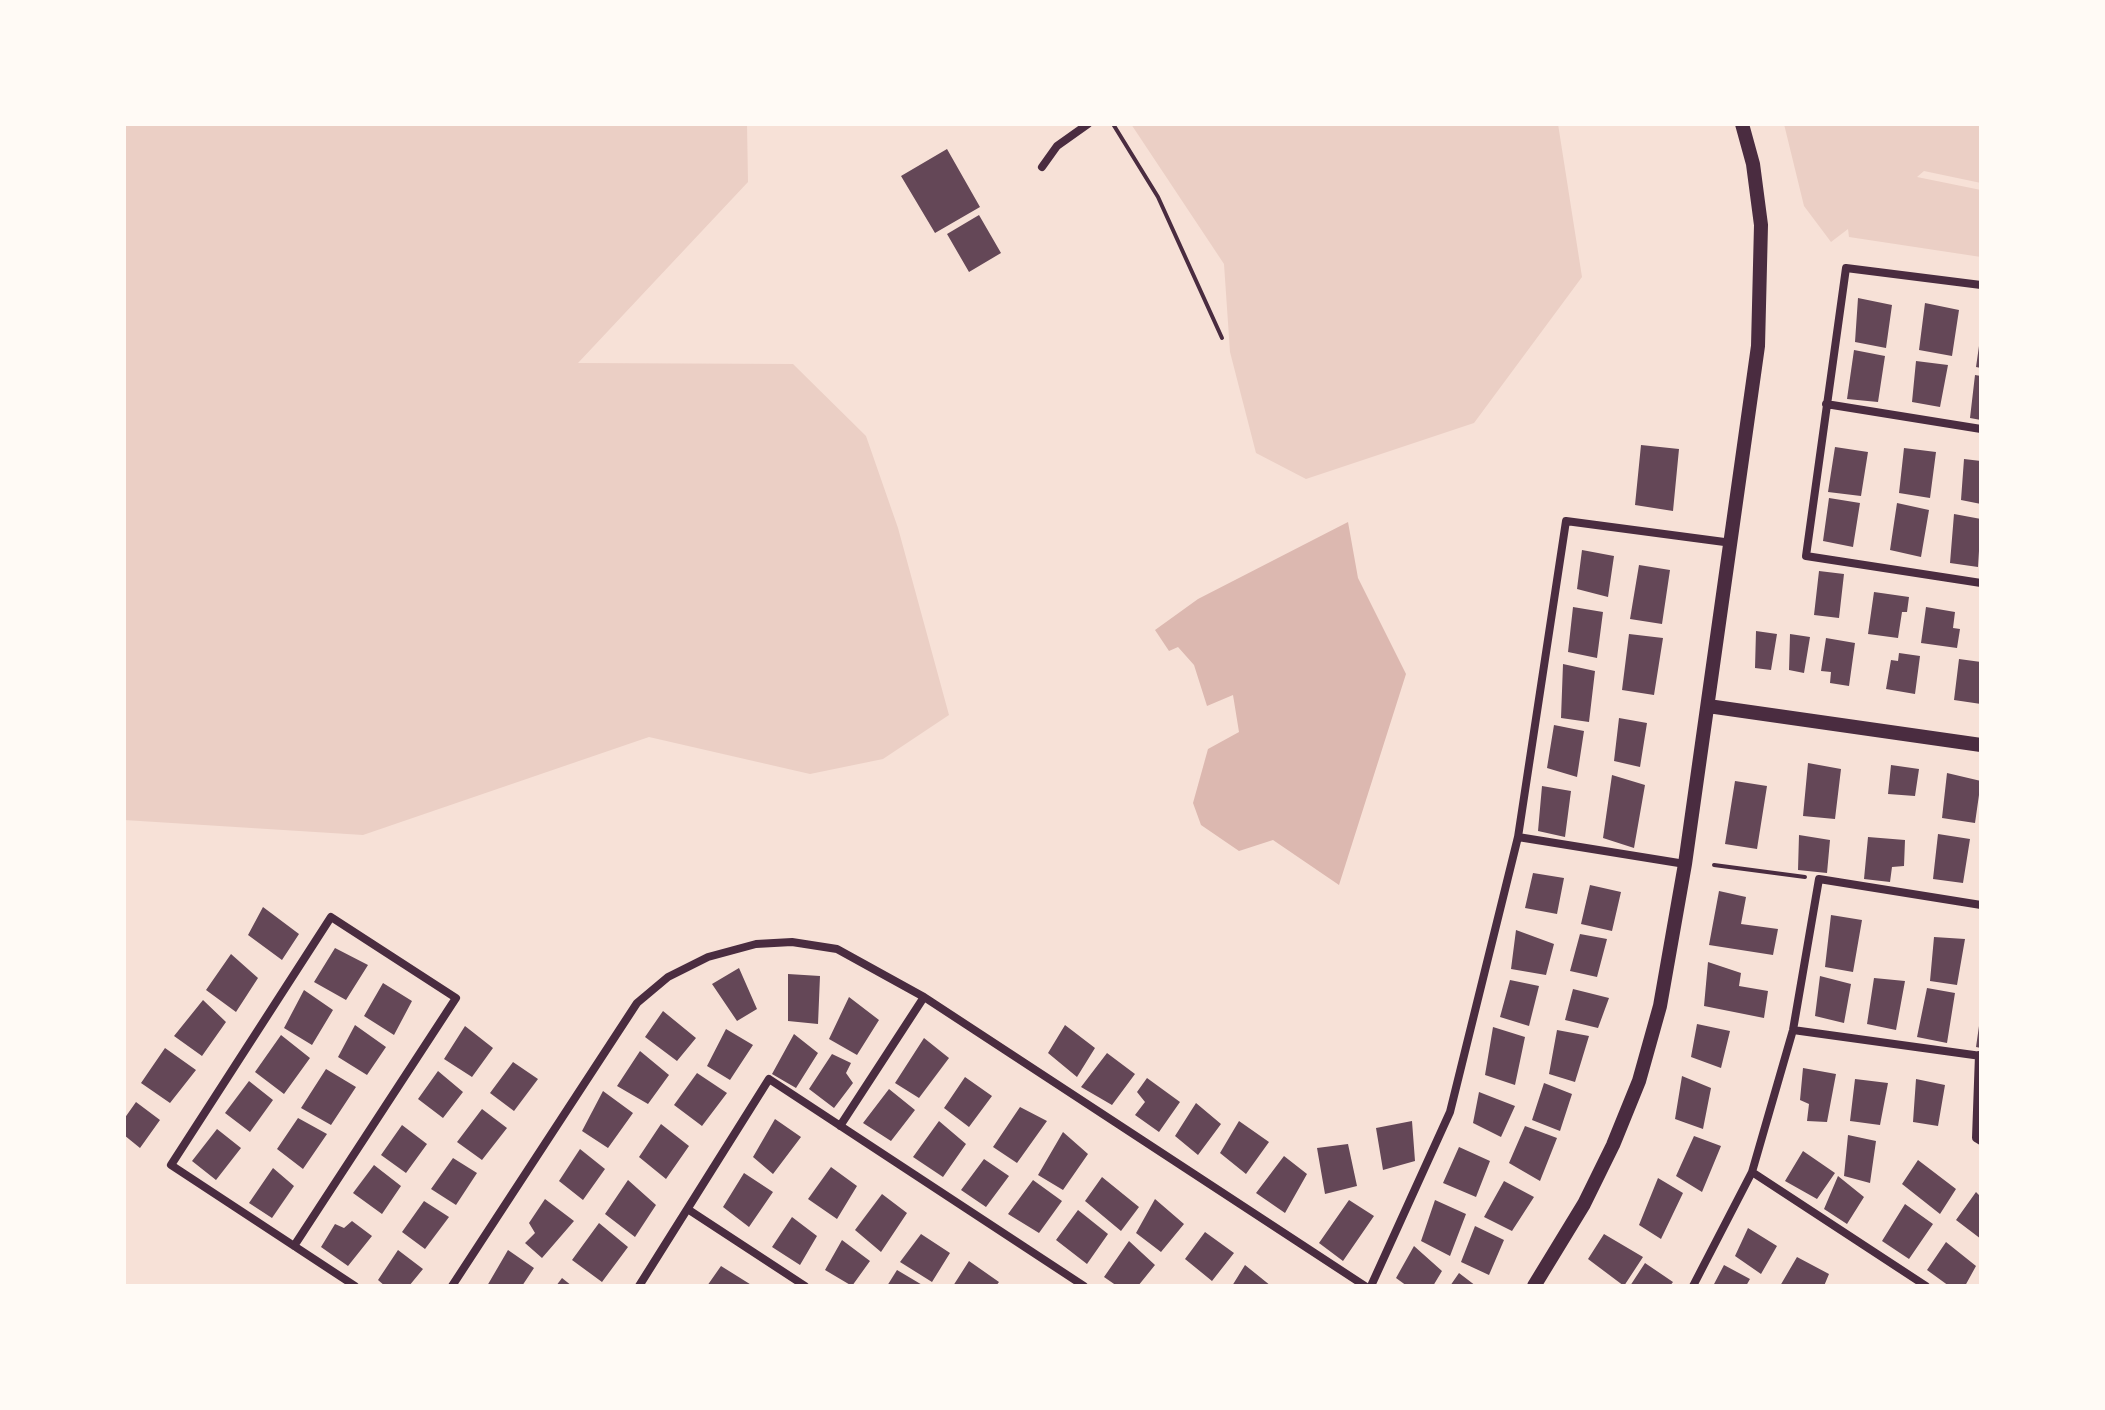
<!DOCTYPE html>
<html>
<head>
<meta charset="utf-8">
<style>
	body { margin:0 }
	#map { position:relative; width:2105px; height:1410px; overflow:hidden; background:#f7e1d7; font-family:"Alegreya Sans",sans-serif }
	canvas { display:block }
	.frame { position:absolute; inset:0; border:126px solid #fffaf5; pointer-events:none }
</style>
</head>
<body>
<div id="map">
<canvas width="2105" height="1410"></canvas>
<div class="frame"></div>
</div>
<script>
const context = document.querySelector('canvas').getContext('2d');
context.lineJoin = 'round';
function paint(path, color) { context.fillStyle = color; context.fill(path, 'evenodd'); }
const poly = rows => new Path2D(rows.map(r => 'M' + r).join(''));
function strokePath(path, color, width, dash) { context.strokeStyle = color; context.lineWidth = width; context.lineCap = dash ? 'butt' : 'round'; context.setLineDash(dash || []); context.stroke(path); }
const green = poly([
	[124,124,747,124,748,182,578,363,793,364,866,436,898,528,949,715,883,759,810,774,649,737,363,835,124,820],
	[1131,124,1558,124,1582,277,1474,423,1306,479,1256,453,1230,352,1224,264],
	[1784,124,1981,124,1981,183,1924,171,1917,177,1981,190,1981,257,1849,237,1848,229,1831,242,1804,206]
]);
const water = poly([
	[1348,522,1358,578,1406,674,1339,885,1273,840,1239,851,1201,825,1193,803,1208,749,1239,732,1233,695,1207,706,1194,665,1178,647,1169,651,1155,630,1198,599]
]);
const building = poly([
	[947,149,980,207,935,233,901,176],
	[979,215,1001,253,969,272,947,234],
	[1858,298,1892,305,1886,348,1855,342],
	[1925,303,1959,310,1952,356,1919,350],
	[1979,346,1981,346,1981,368,1976,367],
	[1854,350,1885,356,1878,402,1847,399],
	[1916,361,1948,365,1940,407,1912,402],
	[1975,375,1981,376,1981,420,1970,418],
	[1641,445,1679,449,1673,511,1635,505],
	[1835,447,1868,452,1861,496,1828,492],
	[1904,448,1936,452,1930,498,1899,493],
	[1964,459,1981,461,1981,504,1961,500],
	[1829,498,1860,503,1853,547,1823,541],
	[1897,503,1929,510,1921,557,1890,550],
	[1954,514,1981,519,1978,567,1950,563],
	[1582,550,1614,556,1608,597,1577,589],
	[1639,565,1670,570,1662,624,1630,619],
	[1819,571,1844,574,1839,618,1814,615],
	[1874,592,1909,597,1907,612,1902,612,1898,638,1868,634],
	[1573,607,1603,612,1597,658,1568,652],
	[1926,607,1955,612,1953,628,1960,629,1957,648,1921,643],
	[1756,631,1777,634,1771,670,1755,668],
	[1629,634,1663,638,1654,695,1622,690],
	[1790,634,1810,637,1804,673,1789,670],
	[1826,638,1855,643,1849,686,1830,683,1831,672,1821,671],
	[1899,653,1920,656,1915,694,1886,689,1891,660,1898,661],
	[1959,659,1981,662,1981,704,1954,700],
	[1563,664,1595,671,1589,722,1561,718],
	[1619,718,1647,723,1640,767,1614,761],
	[1554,725,1584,731,1577,777,1547,768],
	[1808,763,1841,769,1835,819,1803,816],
	[1891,765,1919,769,1915,796,1888,794],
	[1947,773,1981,781,1975,823,1942,818],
	[1612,775,1645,785,1634,848,1603,838],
	[1735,781,1767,786,1757,849,1725,844],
	[1542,786,1571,791,1565,837,1538,831],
	[1938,834,1970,839,1963,883,1933,879],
	[1799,835,1830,840,1827,873,1798,870],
	[1868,837,1905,840,1904,866,1892,867,1890,882,1864,879],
	[1533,873,1564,878,1557,914,1525,908],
	[1590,885,1621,892,1612,931,1581,924],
	[1719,891,1746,897,1741,924,1778,929,1773,955,1709,945],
	[263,907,299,934,282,960,248,935],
	[1831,915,1862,920,1853,972,1825,967],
	[1516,930,1554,944,1546,975,1511,969],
	[1580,934,1607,939,1597,977,1570,971],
	[1934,937,1965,939,1957,985,1930,981],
	[335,948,368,965,346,1000,314,982],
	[231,954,258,978,236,1012,206,990],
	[1708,962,1741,973,1739,986,1768,991,1764,1018,1704,1006],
	[739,968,757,1009,737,1021,712,984],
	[788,974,820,976,818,1024,788,1021],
	[1820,976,1851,984,1844,1023,1815,1016],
	[1874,978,1905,981,1896,1030,1867,1024],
	[1510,980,1539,986,1529,1026,1500,1017],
	[383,983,412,1001,394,1035,364,1016],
	[1927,988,1955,993,1947,1043,1917,1037],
	[1573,989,1609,998,1598,1028,1565,1020],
	[304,990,333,1010,312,1045,284,1028],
	[849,997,879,1020,857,1055,829,1039],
	[203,1000,226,1022,202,1056,174,1036],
	[663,1011,696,1038,677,1061,645,1037],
	[1697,1024,1730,1031,1721,1068,1691,1057],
	[355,1025,386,1047,367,1075,338,1057],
	[1065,1025,1095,1048,1077,1077,1048,1053],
	[465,1026,493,1048,472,1077,444,1059],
	[1979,1026,1981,1026,1981,1048,1976,1047],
	[1493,1027,1525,1037,1515,1085,1485,1075],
	[726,1029,753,1045,730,1080,707,1066],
	[1557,1030,1589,1036,1575,1082,1549,1074],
	[794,1034,818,1053,796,1088,772,1074],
	[281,1035,310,1058,284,1094,255,1072],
	[924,1038,949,1058,919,1098,895,1083],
	[165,1048,196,1070,170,1103,141,1083],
	[640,1051,669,1075,648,1104,617,1086],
	[1107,1053,1135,1074,1112,1105,1081,1087],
	[832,1054,851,1063,846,1073,853,1083,834,1108,809,1089],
	[513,1062,538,1079,514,1111,490,1093],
	[1803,1068,1836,1074,1827,1122,1807,1121,1809,1104,1800,1100],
	[326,1069,356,1087,331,1125,301,1108],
	[438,1071,463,1092,443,1118,418,1099],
	[697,1073,727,1093,702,1126,674,1105],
	[1682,1076,1711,1088,1703,1129,1675,1119],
	[965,1077,992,1096,969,1127,944,1108],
	[1147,1078,1180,1102,1159,1132,1135,1115,1145,1102,1137,1092],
	[1855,1079,1888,1083,1880,1125,1850,1121],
	[1916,1079,1945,1085,1938,1126,1913,1122],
	[249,1081,273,1100,250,1132,225,1113],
	[1544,1083,1572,1094,1560,1131,1532,1120],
	[889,1089,915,1110,891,1141,863,1123],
	[603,1091,633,1113,608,1148,582,1131],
	[1479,1092,1515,1106,1501,1137,1473,1123],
	[136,1102,160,1120,140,1148,124,1135,124,1119],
	[1196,1103,1221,1124,1198,1155,1175,1136],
	[1020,1107,1047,1121,1017,1163,993,1147],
	[482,1109,507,1128,482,1160,457,1142],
	[298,1118,327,1134,303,1169,277,1149],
	[775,1119,801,1137,773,1174,753,1157],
	[939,1121,966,1144,943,1177,913,1157],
	[1239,1121,1269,1142,1246,1174,1220,1153],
	[1412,1121,1415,1161,1383,1170,1376,1128],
	[661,1124,689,1146,666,1179,639,1157],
	[402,1125,427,1144,406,1173,381,1155],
	[1525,1126,1557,1138,1540,1181,1509,1163],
	[217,1129,241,1148,216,1180,192,1161],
	[1063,1132,1088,1154,1063,1190,1038,1175],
	[1848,1135,1876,1141,1870,1183,1844,1176],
	[1694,1136,1721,1146,1702,1192,1676,1176],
	[1348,1144,1357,1186,1325,1194,1317,1148],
	[1459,1147,1490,1161,1476,1197,1443,1183],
	[580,1149,605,1169,583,1200,559,1181],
	[1803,1151,1835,1173,1817,1199,1785,1181],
	[1284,1156,1307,1174,1285,1213,1256,1193],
	[453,1158,477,1173,456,1205,431,1189],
	[984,1159,1009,1176,986,1207,961,1190],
	[1918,1160,1956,1189,1940,1214,1902,1184],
	[374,1165,401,1186,382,1214,353,1193],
	[831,1167,857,1186,837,1219,808,1199],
	[273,1168,294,1186,272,1218,249,1203],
	[744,1173,773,1192,749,1227,723,1207],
	[1838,1176,1864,1197,1847,1224,1824,1209],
	[1102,1177,1139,1207,1121,1231,1085,1201],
	[1658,1178,1683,1193,1661,1239,1639,1225],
	[628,1180,656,1205,635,1237,605,1214],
	[1033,1180,1062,1201,1039,1233,1008,1214],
	[1504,1181,1534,1197,1512,1231,1484,1217],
	[1976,1192,1981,1197,1981,1239,1956,1220],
	[882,1194,907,1213,881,1252,855,1230],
	[545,1199,574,1221,542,1258,525,1243,535,1233,529,1223],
	[1155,1199,1184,1224,1161,1252,1136,1233],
	[1349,1200,1374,1216,1343,1261,1319,1243],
	[1435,1200,1466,1214,1450,1256,1421,1241],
	[424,1201,449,1217,425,1249,402,1232],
	[1905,1204,1933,1224,1909,1259,1882,1241],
	[1078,1210,1108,1234,1087,1264,1056,1240],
	[792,1217,817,1236,800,1265,772,1247],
	[352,1221,372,1236,348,1266,321,1247,335,1224,344,1228],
	[599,1223,628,1247,602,1282,572,1260],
	[1475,1226,1504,1240,1489,1275,1461,1262],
	[1748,1228,1777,1246,1761,1274,1735,1256],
	[1205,1232,1234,1253,1212,1281,1185,1259],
	[921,1234,950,1253,932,1282,900,1262],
	[1604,1234,1643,1257,1624,1286,1588,1259],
	[842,1240,870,1261,852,1286,825,1270],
	[1129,1241,1155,1265,1138,1286,1117,1286,1104,1277],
	[1946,1242,1976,1266,1965,1286,1949,1286,1927,1270],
	[1414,1246,1442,1271,1433,1286,1407,1286,1396,1278],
	[398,1250,423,1269,409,1286,385,1286,378,1280],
	[508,1250,534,1268,522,1286,487,1286],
	[1797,1257,1829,1274,1824,1286,1780,1286],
	[969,1261,999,1282,996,1286,953,1286],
	[1645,1263,1673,1282,1670,1286,1630,1286],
	[1245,1265,1271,1286,1232,1286],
	[1724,1265,1750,1279,1746,1286,1713,1286],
	[721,1266,753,1286,707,1286],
	[897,1270,924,1286,887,1286],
	[1459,1273,1476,1286,1450,1286],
	[562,1278,572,1286,556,1286]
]);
const path = poly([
	[1113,124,1158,197,1222,338],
	[1714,865,1805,877]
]);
const minor = poly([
	[1042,167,1057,146,1088,124],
	[1981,285,1846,268,1806,556,1981,583],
	[1826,404,1981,429],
	[1518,837,1685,864],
	[1793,1030,1981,1056],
	[1979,1055,1976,1138,1981,1141],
	[840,1126,924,997],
	[1752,1172,1926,1286],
	[689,1210,805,1286],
	[294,1246,456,998,331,917,171,1165,355,1286],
	[452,1286,637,1003,668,977,708,957,756,944,792,942,837,949,924,997,1365,1286],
	[639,1286,769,1079,1084,1286],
	[1371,1286,1450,1112,1518,837,1566,521,1732,543],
	[1693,1286,1752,1172,1793,1030,1819,879,1981,905]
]);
const tertiary = poly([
	[1708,706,1981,745],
	[1534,1286,1584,1204,1613,1145,1639,1081,1660,1006,1685,864,1758,346,1761,225,1753,164,1742,124]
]);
paint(green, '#ebcfc5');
paint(water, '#dcb8b0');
paint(building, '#644757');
strokePath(path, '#4a2c40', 4);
strokePath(minor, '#4a2c40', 8);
strokePath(tertiary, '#4a2c40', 14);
</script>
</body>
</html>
